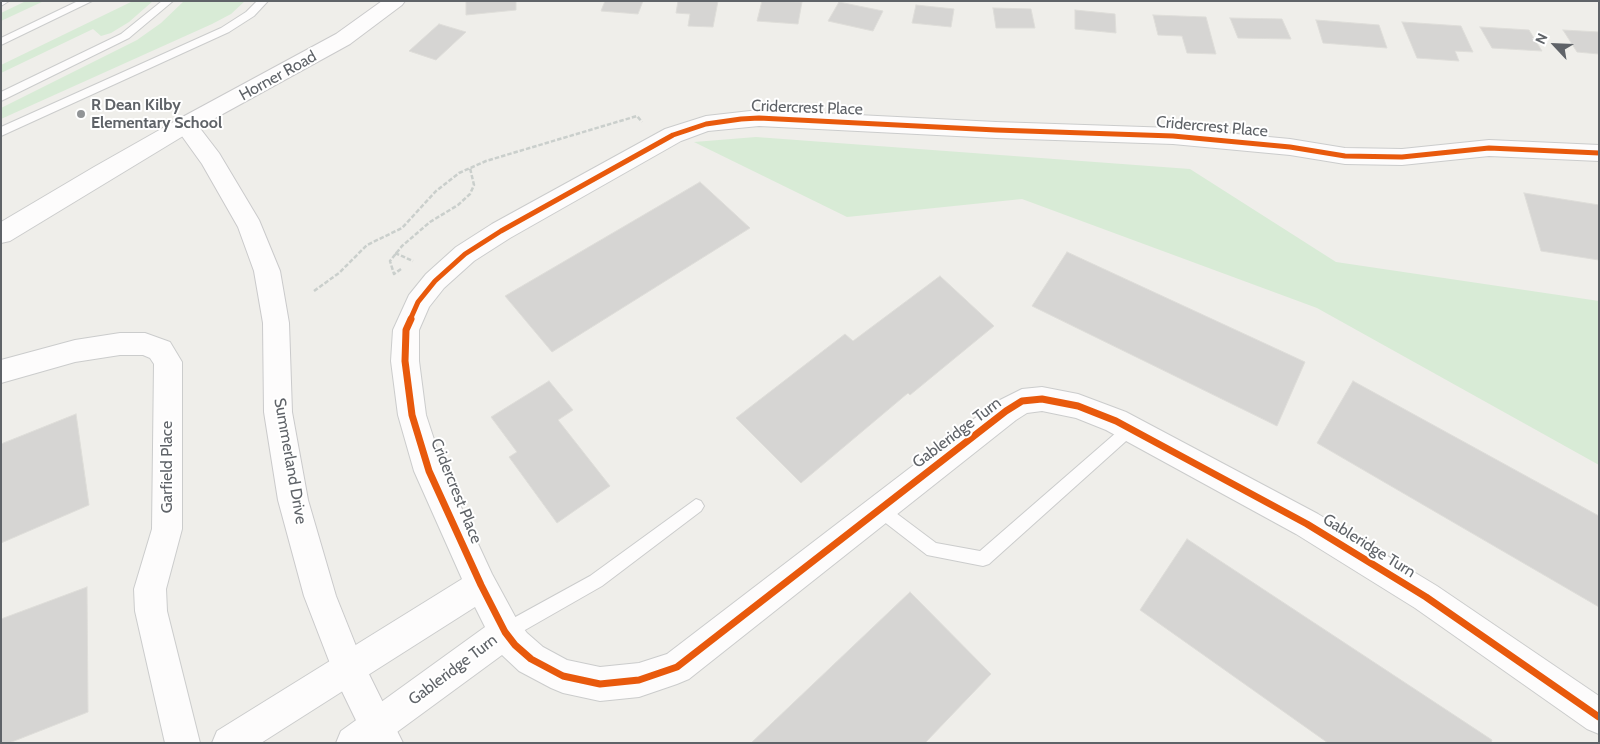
<!DOCTYPE html>
<html>
<head>
<meta charset="utf-8">
<style>
	body { margin:0 }
	#map { position:relative; width:1600px; height:744px; overflow:hidden; background:#efeeea; font-family:Cabin,sans-serif }
	canvas { display:block }
	.frame { position:absolute; inset:0; border:2px solid #5f6368; pointer-events:none }
	.north { position:absolute; left:1530px; top:20px; width:50px; height:50px; -webkit-text-stroke:4px #fff; paint-order:stroke; rotate:295deg; font-size:14px; font-weight:700; line-height:20px; text-align:center; color:#5f6368 }
	.north::after { content:''; display:block; margin:auto; width:18px; height:22px; background:#5f6368; clip-path:polygon(50% 0,100% 100%,50% 72%,0 100%) }
</style>
</head>
<body>
<div id="map">
<canvas width="1600" height="744"></canvas>
<div class="frame"></div>
<div class="north">N</div>
</div>
<script>
const context = document.querySelector('canvas').getContext('2d');
context.lineJoin = 'round';
function paint(path, color) { context.fillStyle = color; context.fill(path, 'evenodd'); }
const poly = rows => new Path2D(rows.map(r => 'M' + r).join(''));
function strokePath(path, color, width, dash) { context.strokeStyle = color; context.lineWidth = width; context.lineCap = dash ? 'butt' : 'round'; context.setLineDash(dash || []); context.stroke(path); }
function drawText(font, color, halo, rows, align = 'center') {
  context.font = font + ' Cabin,sans-serif'; context.lineWidth = 4; context.setLineDash([]); context.textBaseline = 'middle'; context.strokeStyle = halo; context.fillStyle = color; for (const [text, x, y, turn = 0] of rows) {
    context.save(); context.translate(x, y); context.rotate((+turn || 0) * Math.PI / 180); context.textAlign = isNaN(turn) ? turn : align; if (halo) context.strokeText(text, 0, 0); context.fillText(text, 0, 0); context.restore();
  }
}
const green = poly([
	[26,1,44,1,1,21,1,13],
	[133,1,153,1,129,22,111,33,101,36,93,29,1,73,1,65],
	[184,1,245,1,231,14,212,24,1,119,1,108,137,40,161,23],
	[756,137,1190,169,1336,262,1599,301,1599,465,1317,308,1022,199,847,217,694,142]
]);
const building = poly([
	[466,1,516,1,516,10,466,15,466,1],
	[605,1,643,1,638,14,601,11,605,1],
	[678,1,718,1,713,27,688,26,690,14,676,13,678,1],
	[762,1,802,2,798,24,757,21,762,1],
	[839,2,883,11,873,31,828,21,839,2],
	[916,5,954,9,951,27,912,23,916,5],
	[993,8,1031,9,1035,28,996,28,993,8],
	[1075,10,1115,14,1116,33,1075,29,1075,10],
	[1153,15,1206,17,1216,54,1187,53,1182,36,1158,35,1153,15],
	[1230,18,1282,19,1291,39,1238,38,1230,18],
	[1316,20,1379,25,1387,48,1323,43,1316,20],
	[1402,22,1461,26,1473,52,1455,51,1459,61,1417,58,1402,22],
	[439,24,466,32,436,60,409,51,439,24],
	[1480,27,1529,30,1542,51,1492,48,1480,27],
	[1563,30,1599,32,1599,54,1577,52,1563,30],
	[700,182,750,228,552,352,505,296,700,182],
	[1524,193,1599,205,1599,260,1541,251,1524,193],
	[1067,252,1305,362,1277,426,1032,306,1067,252],
	[940,276,994,326,910,395,908,393,801,483,736,418,845,334,853,341,940,276],
	[549,381,573,410,558,420,610,486,557,523,509,457,517,452,491,417,549,381],
	[1353,381,1599,516,1599,607,1317,443,1353,381],
	[76,414,89,505,1,543,1,444,76,414],
	[1187,539,1492,740,1491,743,1328,743,1140,610,1187,539],
	[87,587,88,712,9,743,1,743,1,619,87,587],
	[910,592,991,674,925,743,751,743,910,592]
]);
const path = poly([
	[395,253,413,261],
	[401,269,394,274,390,261,402,246,430,222,458,205,470,194,474,185,470,168],
	[314,291,339,273,367,245,402,228,436,191,459,173,486,161,637,116,642,122]
]);
const lane = poly([
	[1,1,9,1,1,6,1,1],
	[78,1,92,1,1,45,1,38,78,1],
	[162,1,173,1,129,38,1,101,1,92,121,34,162,1],
	[257,1,268,1,254,16,229,32,1,136,1,127,221,28,246,12,257,1],
	[1130,423,1135,425,1137,429,1135,433,989,564,983,566,927,555,874,514,871,509,874,504,879,502,884,504,936,543,980,551,1125,425,1130,423],
	[696,499,701,501,704,506,701,511,602,586,511,638,505,640,499,638,497,632,499,626,590,576,696,499]
]);
const street = poly([
	[759,110,996,122,1173,128,1290,139,1345,148,1402,149,1489,140,1599,145,1599,161,1489,156,1402,165,1345,164,1290,155,1173,144,996,138,759,126,708,131,681,141,510,238,474,261,444,288,429,307,419,330,419,361,426,415,444,470,492,574,517,620,527,633,543,647,567,660,600,667,639,663,667,654,996,402,1022,389,1042,387,1078,394,1126,412,1318,514,1437,586,1599,696,1599,734,1587,729,1415,608,1296,534,1106,430,1076,418,1042,411,1027,413,1016,420,689,679,677,684,639,697,600,701,563,693,551,688,519,671,502,655,382,743,336,743,341,731,485,627,475,607,261,743,212,743,217,731,462,579,414,471,398,415,391,361,393,330,409,295,426,274,456,247,492,224,665,129,706,116,759,110],
	[185,117,193,120,196,125,193,130,10,241,1,243,1,222,94,167,177,120,185,117],
	[120,333,145,333,170,342,182,362,182,529,166,589,167,611,200,743,165,743,135,611,134,589,152,529,154,364,150,358,143,355,120,355,75,362,1,383,1,360,75,340,120,333]
]);
const secondary = poly([
	[382,1,405,1,402,5,350,44,199,127,219,153,259,220,280,271,289,323,292,412,308,500,336,596,360,656,403,743,367,743,336,679,304,596,278,500,264,412,263,323,254,271,238,227,202,164,174,125,177,120,336,34,382,1]
]);
const cyclewayFar1 = poly([
	[410,320,418,302,435,281,465,254,501,231,673,135,706,124,741,119,759,118,996,130,1173,136,1290,147,1345,156,1402,157,1489,148,1599,153]
]);
const cycleway = poly([
	[411,319,406,330,405,361,412,415,429,471,481,585,505,632,515,645,531,659,563,676,600,684,639,680,677,667,1006,411,1022,401,1042,399,1078,406,1116,421,1307,524,1426,597,1599,717]
]);
const markers = [
	[81,114,5,"#919496"]
];
const streetNames = [
	["Horner Road",278,76,-29],
	["Cridercrest Place",807,108,2],
	["Cridercrest Place",1212,127,5],
	["Gableridge Turn",957,433,-37],
	["Summerland Drive",290,461,80],
	["Garfield Place",167,467,-90],
	["Cridercrest Place",456,491,68],
	["Gableridge Turn",1369,546,32],
	["Gableridge Turn",453,670,-37]
];
const poiNames = [
	["R Dean Kilby",91,105],
	["Elementary School",91,123]
];
paint(green, '#d8ebd6');
paint(building, '#d6d5d3');
strokePath(building, '#deddd9', 1);
strokePath(lane, '#cbcccc', 2);
strokePath(street, '#cbcccc', 2);
strokePath(secondary, '#cacacb', 2);
strokePath(path, '#cacfcc', 2.5, [4.5, 2]);
paint(lane, '#fdfcfc');
paint(street, '#fdfcfc');
paint(secondary, '#fdfcfc');
strokePath(cyclewayFar1, '#e8590c', 5);
strokePath(cycleway, '#e8590c', 7);
for (const [x, y, r, color] of markers) { const dot = new Path2D(); dot.arc(x, y, r, 0, 2 * Math.PI); context.fillStyle = color; context.fill(dot); strokePath(dot, '#fff', 2); }
drawText('16px', '#5f6368', '#fff', streetNames);
drawText('bold 16px', '#5f6368', '#fff', poiNames, 'left');
</script>
</body>
</html>
